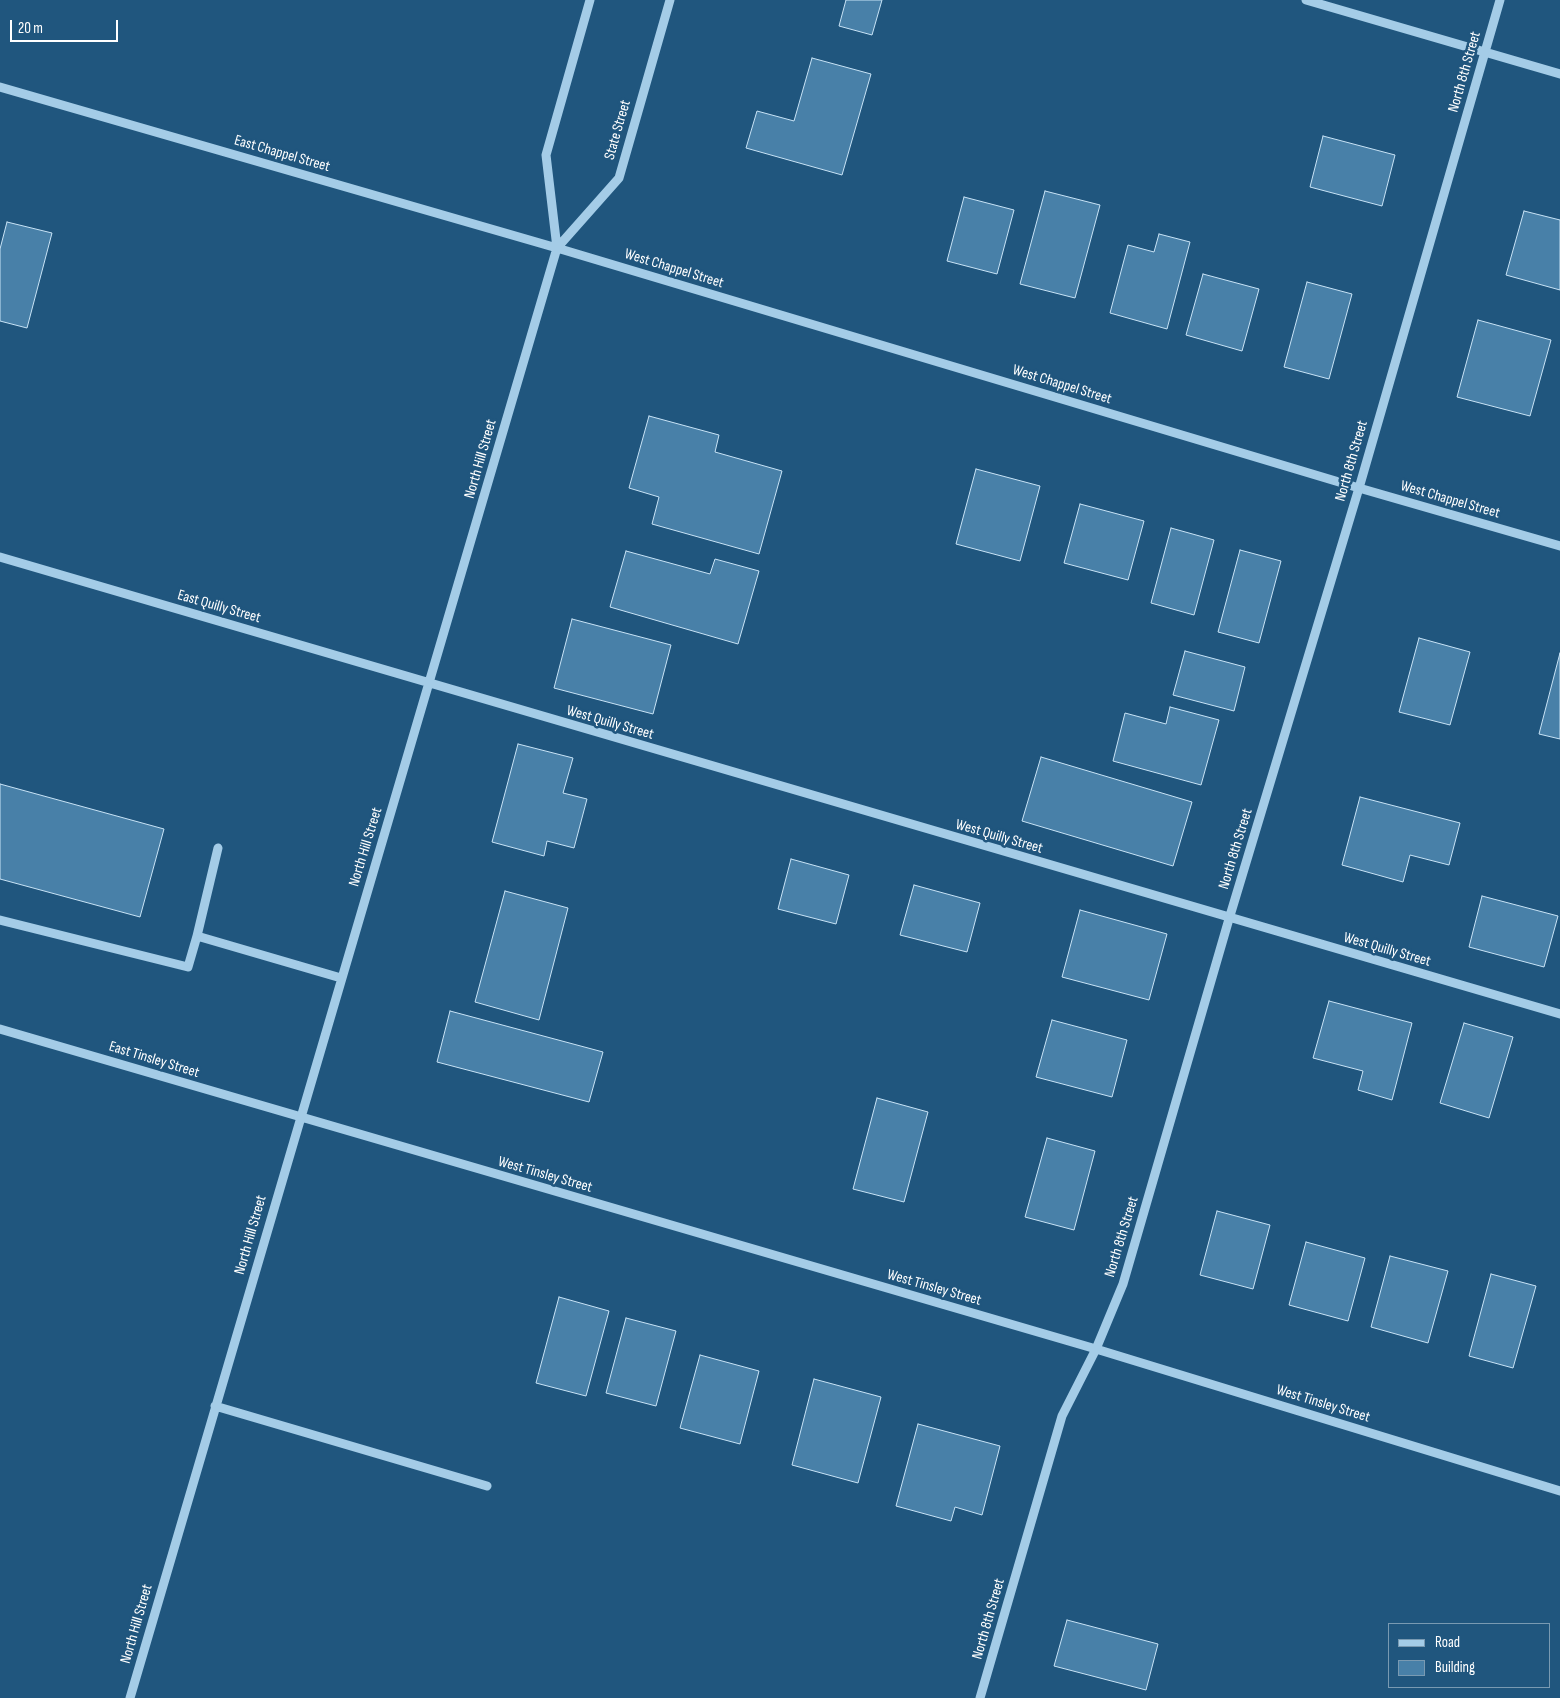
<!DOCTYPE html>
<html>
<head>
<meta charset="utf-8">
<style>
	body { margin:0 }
	#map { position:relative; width:1560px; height:1698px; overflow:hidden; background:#20567e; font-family:"Sofia Sans Condensed",sans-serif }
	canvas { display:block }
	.legend { position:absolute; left:1388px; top:1623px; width:162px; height:65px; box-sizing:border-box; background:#20567e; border:1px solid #799ab2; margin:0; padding:6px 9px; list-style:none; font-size:15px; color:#fff }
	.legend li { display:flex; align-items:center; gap:10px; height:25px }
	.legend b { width:25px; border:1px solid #799ab2 }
	.scale { position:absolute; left:10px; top:20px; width:108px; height:22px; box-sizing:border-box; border:2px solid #fff; border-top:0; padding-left:6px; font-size:15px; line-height:18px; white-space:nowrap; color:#fff; -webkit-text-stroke:4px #20567e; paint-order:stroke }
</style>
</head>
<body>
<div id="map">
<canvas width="1560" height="1698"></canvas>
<ul class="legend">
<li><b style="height:6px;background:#a4cce7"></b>Road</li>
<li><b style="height:14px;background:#4880a8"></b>Building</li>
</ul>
<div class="scale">20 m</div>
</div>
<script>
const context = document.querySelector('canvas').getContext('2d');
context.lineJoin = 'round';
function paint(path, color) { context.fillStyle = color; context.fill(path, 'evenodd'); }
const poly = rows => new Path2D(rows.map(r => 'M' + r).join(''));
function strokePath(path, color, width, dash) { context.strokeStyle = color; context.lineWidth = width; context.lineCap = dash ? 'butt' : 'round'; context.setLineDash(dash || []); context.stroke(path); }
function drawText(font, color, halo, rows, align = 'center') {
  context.font = font + ' "Sofia Sans Condensed",sans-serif'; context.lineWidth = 5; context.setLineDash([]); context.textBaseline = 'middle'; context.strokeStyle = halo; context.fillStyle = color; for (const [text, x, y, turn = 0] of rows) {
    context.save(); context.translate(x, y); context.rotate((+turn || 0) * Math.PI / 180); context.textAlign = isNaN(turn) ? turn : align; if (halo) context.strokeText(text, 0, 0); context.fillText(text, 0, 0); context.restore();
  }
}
const building = poly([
	[846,0,882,0,872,35,839,26,846,0],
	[812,58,871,74,842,175,746,148,757,111,794,121,812,58],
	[1323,136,1395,155,1382,206,1310,187,1323,136],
	[1045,191,1100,205,1075,298,1020,284,1045,191],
	[964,197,1014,210,997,274,947,261,964,197],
	[1524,211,1560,220,1560,290,1506,275,1524,211],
	[7,222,52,233,27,328,0,321,0,249,7,222],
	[1159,234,1190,242,1167,329,1110,313,1128,245,1154,252,1159,234],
	[1203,274,1259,289,1242,351,1186,335,1203,274],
	[1307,282,1352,294,1329,379,1284,367,1307,282],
	[1478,320,1551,340,1530,416,1457,397,1478,320],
	[649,416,719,435,715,452,782,471,759,554,652,524,659,497,629,488,649,416],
	[976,469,1040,486,1020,561,956,544,976,469],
	[1080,504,1144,521,1128,580,1064,563,1080,504],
	[1171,528,1214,540,1194,615,1151,603,1171,528],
	[1240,550,1281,561,1259,643,1218,632,1240,550],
	[626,551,710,574,715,559,759,571,738,644,610,607,626,551],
	[572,619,671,645,653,714,554,688,572,619],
	[1419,638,1470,652,1450,725,1399,712,1419,638],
	[1185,651,1245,667,1234,711,1173,695,1185,651],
	[1560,653,1560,739,1539,734,1560,653],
	[1170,707,1219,720,1201,785,1113,761,1125,713,1166,724,1170,707],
	[518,744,573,758,563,793,587,799,574,848,547,841,544,856,492,842,518,744],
	[1041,757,1192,802,1173,866,1022,821,1041,757],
	[0,784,164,829,140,917,0,879,0,784],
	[1360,797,1460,823,1449,865,1410,855,1403,882,1342,865,1360,797],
	[791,859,849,875,836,924,778,909,791,859],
	[914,885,980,903,967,952,900,935,914,885],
	[505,891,568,908,539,1020,475,1002,505,891],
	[1482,896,1558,916,1544,967,1469,947,1482,896],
	[1080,910,1167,934,1149,1000,1062,977,1080,910],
	[1329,1001,1412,1023,1392,1100,1358,1090,1363,1071,1313,1058,1329,1001],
	[450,1011,603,1052,589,1102,437,1062,450,1011],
	[1052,1020,1127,1040,1112,1097,1036,1077,1052,1020],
	[1464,1023,1513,1037,1489,1118,1440,1103,1464,1023],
	[877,1098,928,1112,904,1202,853,1189,877,1098],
	[1047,1138,1095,1151,1074,1230,1025,1217,1047,1138],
	[1217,1211,1270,1225,1253,1289,1200,1275,1217,1211],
	[1306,1242,1365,1258,1348,1321,1289,1305,1306,1242],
	[1390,1256,1448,1271,1428,1343,1371,1327,1390,1256],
	[1491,1274,1536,1286,1513,1368,1469,1356,1491,1274],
	[559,1297,609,1311,586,1396,536,1383,559,1297],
	[626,1318,676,1331,656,1406,606,1393,626,1318],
	[700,1355,759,1371,740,1444,680,1428,700,1355],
	[814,1379,881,1397,858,1483,792,1465,814,1379],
	[918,1424,1000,1446,982,1515,955,1507,951,1521,896,1506,918,1424],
	[1067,1620,1158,1644,1146,1690,1054,1666,1067,1620]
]);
const minor = poly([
	[1306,0,1560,74],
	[0,87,557,248,1359,488,1560,546],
	[557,248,619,178,670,0],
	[0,557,1560,1014],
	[0,920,188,967,197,936,341,978],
	[197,936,218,848],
	[0,1029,1096,1349,1560,1491],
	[215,1406,487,1486],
	[130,1698,557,248,546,155,590,0],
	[980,1698,1062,1416,1096,1349,1123,1284,1229,919,1359,488,1500,0]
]);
const streetNames = [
	["North 8th Street",1465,72,-74],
	["State Street",618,130,-74],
	["East Chappel Street",282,154,16],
	["West Chappel Street",674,269,17],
	["West Chappel Street",1062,385,17],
	["North Hill Street",481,459,-74],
	["North 8th Street",1352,461,-74],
	["West Chappel Street",1450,500,16],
	["East Quilly Street",219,607,16],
	["West Quilly Street",610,723,16],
	["West Quilly Street",999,837,16],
	["North Hill Street",366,847,-73],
	["North 8th Street",1236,849,-73],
	["West Quilly Street",1387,950,16],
	["East Tinsley Street",154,1060,17],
	["West Tinsley Street",545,1175,16],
	["North Hill Street",251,1235,-74],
	["North 8th Street",1122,1237,-73],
	["West Tinsley Street",934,1288,16],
	["West Tinsley Street",1323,1404,17],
	["North 8th Street",989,1619,-74],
	["North Hill Street",137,1624,-74]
];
paint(building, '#4880a8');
strokePath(building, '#c8e3f6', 1);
strokePath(minor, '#a4cce7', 9);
drawText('15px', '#fff', '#20567e', streetNames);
</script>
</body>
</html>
